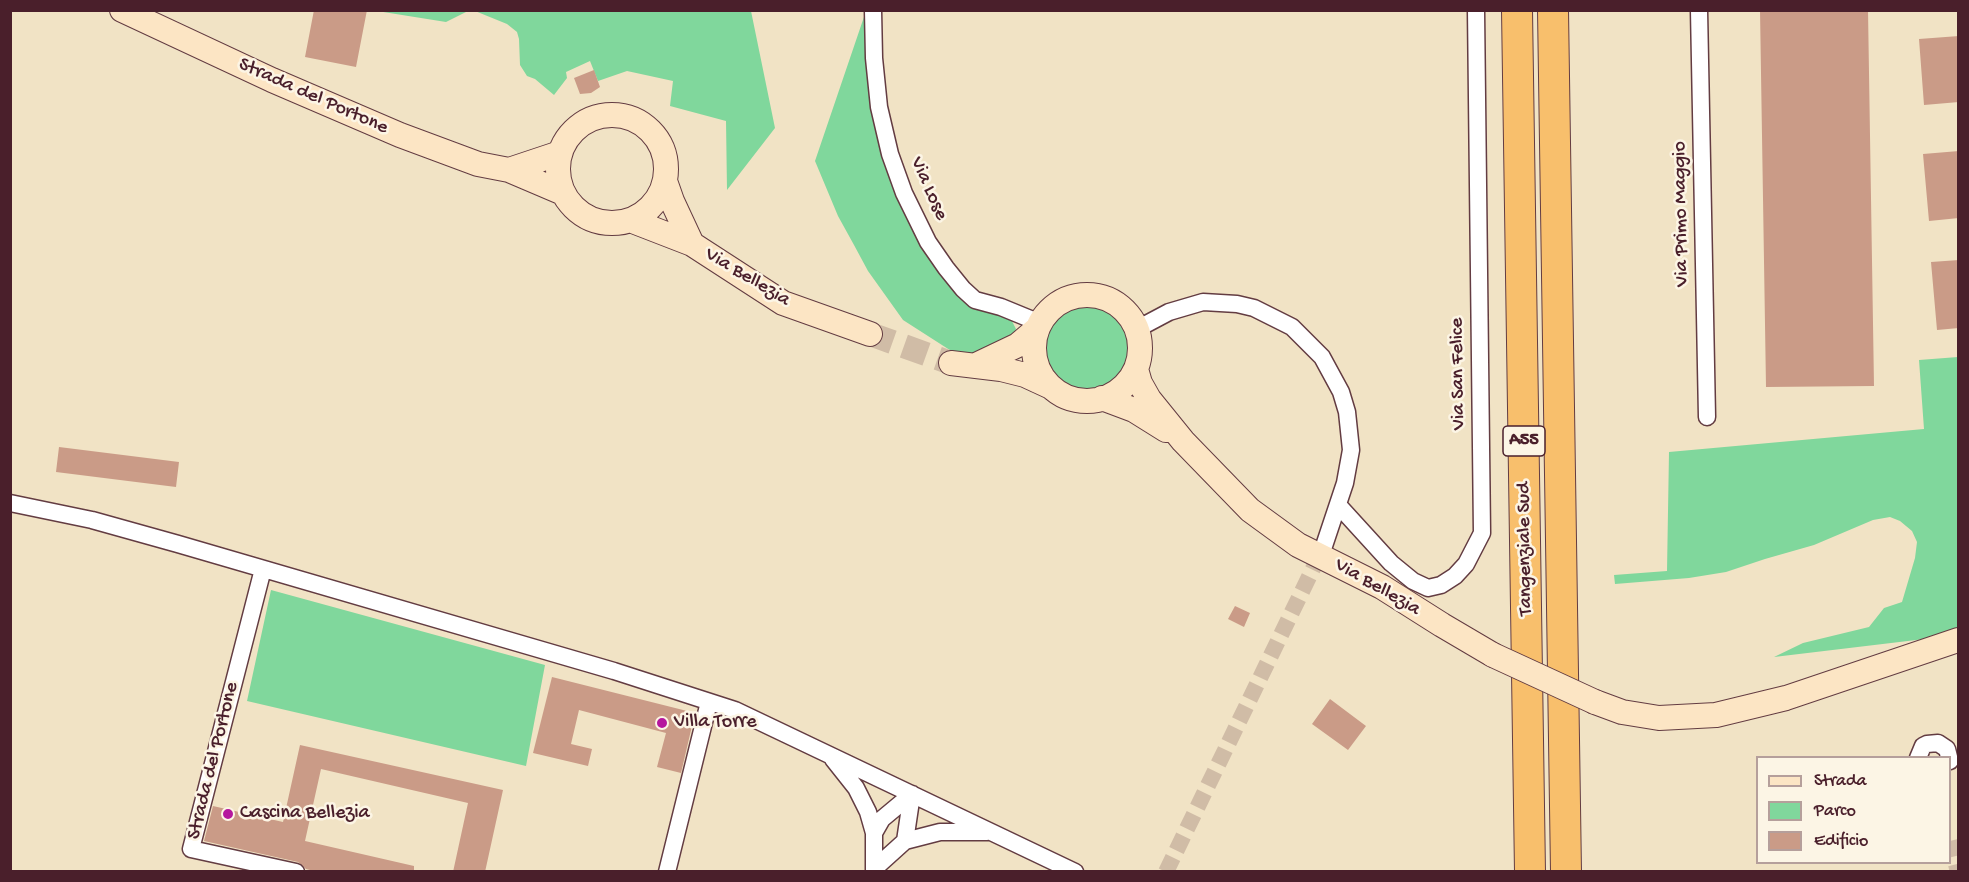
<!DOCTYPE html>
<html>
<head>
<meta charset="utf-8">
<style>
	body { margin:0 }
	#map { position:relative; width:1969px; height:882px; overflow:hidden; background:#f1e3c5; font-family:"Gochi Hand",sans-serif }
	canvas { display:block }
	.frame { position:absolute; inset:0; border:12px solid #4a1f2b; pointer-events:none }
	.legend { position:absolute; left:1756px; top:756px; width:195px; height:108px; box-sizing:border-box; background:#fcf5e5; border:2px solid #b59f9b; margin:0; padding:8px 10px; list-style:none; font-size:18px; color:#4a1f2b }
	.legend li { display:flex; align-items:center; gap:12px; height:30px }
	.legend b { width:30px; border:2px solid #b59f9b }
</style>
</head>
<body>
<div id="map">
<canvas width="1969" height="882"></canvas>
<div class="frame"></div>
<ul class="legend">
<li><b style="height:8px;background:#fce5c4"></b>Strada</li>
<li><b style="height:16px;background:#80d79c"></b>Parco</li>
<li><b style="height:16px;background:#ca9b87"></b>Edificio</li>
</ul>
</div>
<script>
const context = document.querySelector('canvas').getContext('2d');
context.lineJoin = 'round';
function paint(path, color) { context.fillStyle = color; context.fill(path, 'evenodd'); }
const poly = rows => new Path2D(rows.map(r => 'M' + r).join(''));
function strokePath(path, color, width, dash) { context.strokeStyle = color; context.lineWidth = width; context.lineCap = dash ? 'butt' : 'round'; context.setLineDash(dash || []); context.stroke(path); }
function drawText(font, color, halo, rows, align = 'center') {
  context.font = font + ' "Gochi Hand",sans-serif'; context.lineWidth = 5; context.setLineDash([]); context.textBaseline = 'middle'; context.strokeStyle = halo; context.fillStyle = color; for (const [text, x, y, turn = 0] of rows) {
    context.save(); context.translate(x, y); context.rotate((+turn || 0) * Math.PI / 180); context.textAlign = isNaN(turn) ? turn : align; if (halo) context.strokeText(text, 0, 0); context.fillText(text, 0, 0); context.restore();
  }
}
const green = poly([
	[377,11,468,11,446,22],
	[475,11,751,11,775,128,727,190,726,121,670,106,673,81,627,71,598,81,590,61,566,72,567,78,554,95,535,79,527,76,520,65,519,39,517,32,507,24],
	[866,11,868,59,924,245,1001,314,1011,319,1016,329,1013,337,990,357,956,354,903,320,868,271,854,245,838,216,815,161],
	'1034 348a53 53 0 1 1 106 0a53 53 0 1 1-106 0Z',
	[1958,357,1958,635,1774,657,1803,643,1869,627,1884,608,1902,602,1915,558,1917,542,1912,531,1900,521,1890,517,1873,520,1814,545,1765,559,1726,572,1689,578,1615,584,1614,575,1667,571,1669,452,1924,429,1919,360],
	[271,590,545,665,526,766,247,701]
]);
const building = poly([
	[314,10,367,10,356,67,305,57],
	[1760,10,1868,10,1874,386,1766,387],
	[1959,36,1959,102,1924,105,1919,39],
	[594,70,600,87,591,93,580,94,574,78],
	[1959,151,1959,218,1929,221,1923,154],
	[1959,260,1959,328,1937,330,1931,262],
	[59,447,179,462,176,487,56,472],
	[1235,606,1250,613,1244,627,1228,619],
	[552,677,695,713,681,773,657,767,666,733,579,710,571,744,592,749,588,766,533,753],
	[1330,699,1366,726,1348,750,1312,724],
	[300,745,503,790,485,872,453,872,468,803,321,769,305,841,414,866,414,872,318,872,306,869,298,862,204,841,213,806,283,822]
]);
const streetTunnel = poly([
	[1950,841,1958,872],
	[1166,872,1324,546]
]);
const secondaryTunnel = poly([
	[870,334,951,363]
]);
const street = poly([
	[873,10,874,58,879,107,890,154,904,193,928,242,946,268,963,289,975,300,1001,307,1040,323],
	[1699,10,1707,417],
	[1137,329,1169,312,1203,302,1237,304,1254,308,1292,327,1322,357,1341,392,1347,412,1351,450,1345,483,1324,546],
	[10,503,92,520,178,544,614,671,735,710,1075,872],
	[1339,506,1391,563,1413,581,1428,588,1441,585,1455,576,1466,564,1482,533,1476,10],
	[263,569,191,849,296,872],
	[1918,758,1923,746,1927,744,1938,743,1947,749,1950,761],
	[833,759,856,788,868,812,874,833,874,872],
	[874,833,882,819,912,794],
	[905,841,912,794],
	[874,869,905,841,940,832,987,832],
	[667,872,709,702]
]);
const secondary = poly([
	[122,10,272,80,400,135,478,164,509,170,563,193],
	'558 169a54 54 0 1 1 108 0a54 54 0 1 1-108 0Z',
	[509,170,560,153],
	[665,181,672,201,692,244],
	[630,220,692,244,783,303,870,334],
	'1034 348a53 53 0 1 1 106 0a53 53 0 1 1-106 0Z',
	[951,363,1001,369,1025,375,1051,387],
	[976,365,1018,345,1038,328],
	[1136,369,1140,383,1149,399,1183,441,1250,510,1298,545,1382,587,1442,625,1493,655],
	[1102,398,1134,410,1166,430],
	[1595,702,1622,712,1659,718,1716,715,1786,698,1958,640]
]);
const highway = poly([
	[1517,10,1530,872],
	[1553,10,1566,872]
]);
const secondaryBridge = poly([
	[1493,655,1595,702]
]);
const markers = [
	[662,723,6,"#b5179e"],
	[228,814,6,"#b5179e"]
];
const shields = [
	[1524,441,42]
];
const shieldNames = [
	["A55",1524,441]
];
const streetNames = [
	["Strada del Portone",313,97,24],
	["Via Lose",928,189,66],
	["Via Primo Maggio",1682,214,-91],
	["Via Bellezia",747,278,31],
	["Via San Felice",1459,374,-91],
	["Tangenziale Sud",1526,549,-91],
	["Via Bellezia",1377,588,30],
	["Strada del Portone",214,761,-76]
];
const poiNames = [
	["Villa Torre",674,723],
	["Cascina Bellezia",240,814]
];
paint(green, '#80d79c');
paint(building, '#ca9b87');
strokePath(streetTunnel, '#d0bca6', 16, [16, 8]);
strokePath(secondaryTunnel, '#d0bca6', 24, [24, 12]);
strokePath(street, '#633c42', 19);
strokePath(secondary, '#633c42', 26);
strokePath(highway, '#633c42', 32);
strokePath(street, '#fff', 16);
strokePath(secondary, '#fce5c4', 24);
strokePath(highway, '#f8bf6c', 30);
strokePath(secondaryBridge, '#633c42', 26, []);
strokePath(secondaryBridge, '#fce5c4', 24);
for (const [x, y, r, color] of markers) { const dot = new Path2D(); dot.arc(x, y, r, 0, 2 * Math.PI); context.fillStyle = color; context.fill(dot); strokePath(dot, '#fcf5e5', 2); }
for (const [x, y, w] of shields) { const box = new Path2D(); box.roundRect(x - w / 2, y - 15, w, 30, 4.5); context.fillStyle = '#fcf5e5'; context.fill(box); strokePath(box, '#4a1f2b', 1.5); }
drawText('bold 18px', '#4a1f2b', null, shieldNames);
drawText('20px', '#4a1f2b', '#fcf5e5', streetNames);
drawText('20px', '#4a1f2b', '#fcf5e5', poiNames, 'left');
</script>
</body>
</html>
